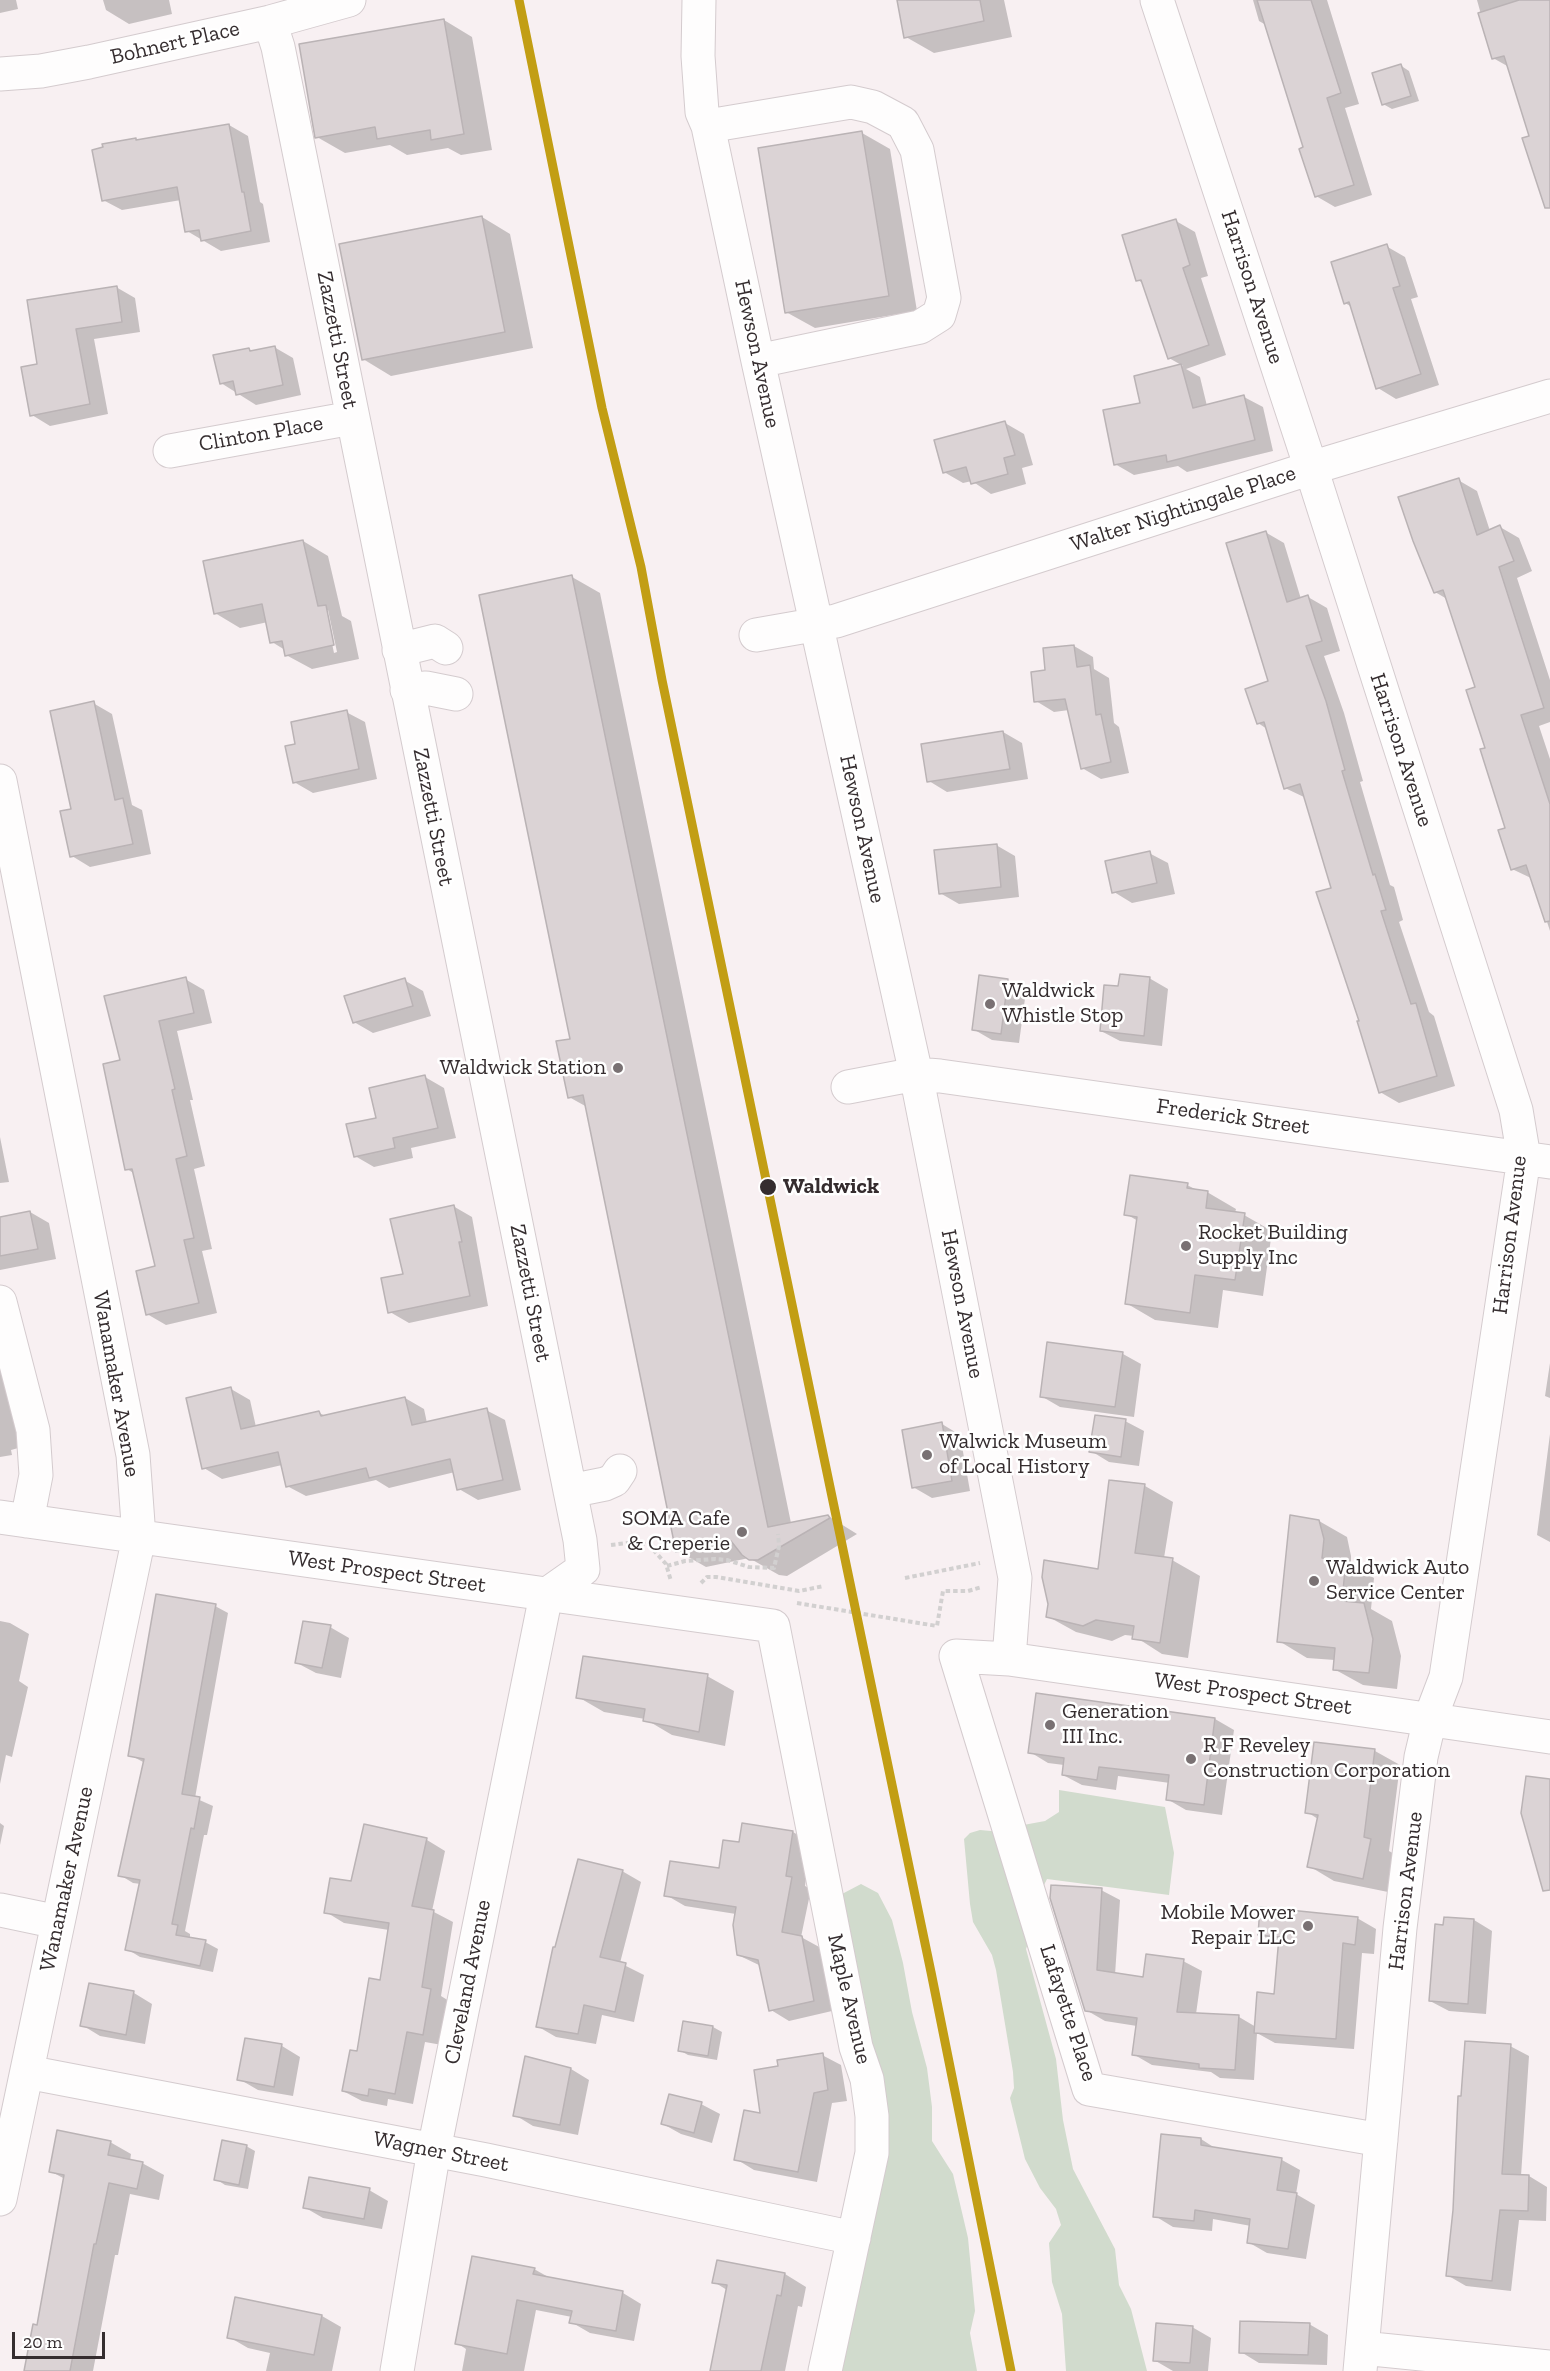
<!DOCTYPE html>
<html>
<head>
<meta charset="utf-8">
<style>
	body { margin:0 }
	#map { position:relative; width:1550px; height:2371px; overflow:hidden; background:#f8f0f2; font-family:"Zilla Slab",serif }
	canvas { display:block }
	.scale { position:absolute; left:12px; top:2332px; width:93px; height:27px; box-sizing:border-box; border:3px solid #352d2f; border-top:0; padding-left:8px; font-size:18px; line-height:21px; white-space:nowrap; color:#352d2f; -webkit-text-stroke:4px #fff; paint-order:stroke }
</style>
</head>
<body>
<div id="map">
<canvas width="1550" height="2371"></canvas>
<div class="scale">20 m</div>
</div>
<script>
const context = document.querySelector('canvas').getContext('2d');
context.lineJoin = 'round';
function paint(path, color) { context.fillStyle = color; context.fill(path, 'evenodd'); }
const poly = rows => new Path2D(rows.map(r => 'M' + r).join(''));
function strokePath(path, color, width, dash) { context.strokeStyle = color; context.lineWidth = width; context.lineCap = dash ? 'butt' : 'round'; context.setLineDash(dash || []); context.stroke(path); }
function drawText(font, color, halo, rows, align = 'center') {
  context.font = font + ' "Zilla Slab",serif'; context.lineWidth = 5; context.setLineDash([]); context.textBaseline = 'middle'; context.strokeStyle = halo; context.fillStyle = color; for (const [text, x, y, turn = 0] of rows) {
    context.save(); context.translate(x, y); context.rotate((+turn || 0) * Math.PI / 180); context.textAlign = isNaN(turn) ? turn : align; if (halo) context.strokeText(text, 0, 0); context.fillText(text, 0, 0); context.restore();
  }
}
const forest = poly([
	[1059,1790,1165,1807,1174,1853,1169,1895,1047,1879,1042,1889,1038,1916,1026,1949,1056,2059,1063,2120,1073,2169,1115,2249,1119,2285,1131,2309,1147,2371,1066,2371,1062,2314,1052,2282,1049,2243,1061,2225,1056,2209,1040,2188,1025,2159,1010,2098,1014,2088,1013,2072,996,1970,992,1955,973,1922,970,1904,964,1839,970,1833,980,1830,991,1831,1045,1821,1059,1812],
	[861,1884,878,1893,892,1920,903,1963,912,2012,927,2068,932,2107,932,2141,953,2174,968,2238,975,2311,970,2333,977,2371,835,2371,883,2112,866,2009,842,1894]
]);
const shadow = poly([
	[0,0,16,0,18,9,0,13],
	[103,0,169,0,172,14,129,24,106,10],
	[898,0,1004,0,1012,37,934,53,906,37],
	[1253,0,1327,0,1359,104,1345,108,1372,195,1335,207,1316,196,1305,148,1266,25,1259,21],
	[1477,0,1550,0,1550,198,1509,67,1493,58],
	[444,20,472,37,492,150,461,155,448,148,407,155,390,145,345,153,317,137],
	[1400,65,1409,71,1419,101,1392,109,1383,104],
	[229,125,248,136,260,202,263,204,270,242,221,251,187,231,181,200,122,210,103,200,136,139,139,141],
	[862,133,890,149,917,311,815,328,786,312],
	[482,217,510,234,533,348,391,376,363,359],
	[1176,221,1195,232,1208,276,1201,278,1226,355,1186,369,1200,377,1207,406,1244,397,1263,407,1273,451,1187,472,1178,466,1134,475,1115,464,1142,404,1136,378,1183,366,1169,358,1144,284,1138,280],
	[1386,246,1405,257,1418,297,1411,299,1439,385,1396,399,1378,388,1352,307,1345,303],
	[116,287,135,298,140,332,94,339,108,414,50,426,32,415,39,365],
	[274,347,293,358,301,395,256,405,221,383,249,349,253,352],
	[1005,423,1024,434,1033,465,1022,468,1026,484,991,494,972,481,963,483,944,472],
	[1458,480,1477,491,1490,531,1500,527,1519,538,1532,571,1517,578,1550,680,1550,722,1539,726,1550,759,1550,931,1533,879,1512,869,1507,829,1486,749,1477,688,1447,599,1435,592],
	[1265,532,1284,543,1301,599,1308,597,1327,608,1340,651,1324,656,1344,713,1363,781,1360,782,1390,885,1394,887,1403,920,1399,922,1429,1012,1434,1016,1455,1086,1399,1103,1380,1092,1361,1022,1333,889,1306,798,1285,788,1267,729,1258,723,1270,682],
	[303,541,328,556,342,616,351,621,359,659,312,669,286,655,285,650,272,642,268,622,240,628,215,613],
	[325,610,328,610,337,652,334,653],
	[572,577,600,593,791,1523,828,1516,857,1534,787,1576,779,1575,749,1558,706,1567,678,1551,587,1107,569,1097,572,1040],
	[1074,646,1093,657,1094,669,1109,678,1114,723,1119,727,1129,773,1101,779,1082,768,1069,710,1054,712,1036,701,1047,671],
	[93,703,112,714,132,805,142,810,151,854,90,867,72,856,73,810],
	[346,712,365,722,377,779,313,793,294,782,297,745],
	[1003,732,1022,743,1028,779,947,792,929,781],
	[996,845,1015,856,1019,897,959,904,940,893],
	[1149,853,1168,863,1175,894,1132,903,1114,892],
	[1149,978,1168,989,1162,1046,1120,1041,1101,1031,1119,988],
	[185,979,204,990,212,1023,177,1031,193,1100,190,1100,205,1166,194,1169,212,1249,202,1251,217,1313,166,1325,147,1314,157,1267,135,1174,127,1169,121,1061],
	[404,980,423,991,431,1016,373,1033,354,1022],
	[1007,980,1026,991,1019,1043,992,1040,973,1029],
	[425,1077,444,1088,456,1138,411,1148,413,1158,374,1167,355,1156,378,1119],
	[0,1137,9,1182,0,1183],
	[1187,1185,1199,1191,1207,1192,1236,1209,1235,1213,1244,1215,1272,1231,1263,1296,1223,1290,1218,1328,1155,1320,1126,1303,1138,1221,1126,1214],
	[453,1206,472,1217,488,1306,409,1323,390,1312,404,1275],
	[30,1212,49,1223,56,1259,0,1270,0,1218],
	[1123,1354,1141,1364,1134,1417,1060,1407,1041,1396],
	[0,1358,22,1447,11,1450,12,1455,0,1457],
	[1550,1363,1550,1398,1545,1396],
	[231,1389,250,1400,256,1427,319,1413,326,1416,405,1398,424,1409,427,1423,486,1410,505,1420,521,1490,478,1500,459,1489,455,1472,389,1488,376,1480,306,1496,287,1486,282,1465,222,1479,204,1468],
	[1125,1421,1144,1431,1139,1466,1109,1462,1091,1451],
	[942,1424,960,1435,970,1491,932,1498,913,1487],
	[1550,1434,1550,1542,1537,1535],
	[1145,1486,1173,1502,1164,1558,1172,1560,1200,1576,1188,1658,1162,1654,1134,1636,1125,1635,1112,1641,1076,1632,1047,1616,1099,1571],
	[1319,1521,1347,1537,1351,1556,1351,1565,1374,1578,1371,1609,1392,1621,1401,1656,1397,1689,1363,1685,1334,1669,1335,1660,1307,1658,1279,1641],
	[215,1606,228,1613,195,1798,213,1806,207,1835,204,1835,185,1931,190,1934,190,1939,205,1942,218,1949,213,1972,140,1957,127,1949,141,1884,133,1883,120,1875,145,1763,130,1755],
	[0,1621,10,1623,29,1634,19,1681,28,1687,12,1757,6,1755,0,1784],
	[330,1627,349,1638,341,1678,316,1673,297,1663],
	[707,1676,734,1691,725,1746,672,1735,645,1719,604,1712,578,1697],
	[1170,1714,1215,1719,1234,1730,1222,1815,1186,1810,1167,1799,1170,1783,1118,1776,1116,1790,1082,1785,1063,1775,1064,1765,1048,1763,1030,1752],
	[1375,1751,1400,1765,1389,1851,1396,1855,1388,1892,1334,1881,1309,1866,1318,1819,1307,1812],
	[0,1823,4,1826,0,1845],
	[793,1832,811,1843,805,1886,811,1889,801,1937,821,1948,832,2011,789,2021,771,2010,761,1966,738,1955,736,1914,685,1906,666,1895,720,1870,741,1844],
	[427,1840,445,1851,432,1911,453,1922,441,1996,449,2001,442,2045,425,2042,413,2104,388,2099,387,2106,362,2101,343,2091,381,1982,389,1930,344,1923,326,1912,352,1883],
	[622,1871,641,1882,620,1963,644,1975,634,2022,602,2015,596,2044,556,2037,537,2026],
	[1101,1890,1120,1900,1115,1975,1144,1979,1183,1961,1202,1971,1196,2014,1239,2017,1256,2027,1276,1995,1280,1945,1259,1934,1357,1918,1376,1929,1374,1954,1362,1953,1354,2049,1275,2043,1257,2033,1254,2080,1220,2078,1211,2072,1152,2065,1133,2054,1137,2026,1105,2021,1086,2010],
	[1474,1920,1492,1931,1486,2014,1449,2011,1430,2001,1444,1927],
	[90,1984,134,1993,152,2004,145,2044,100,2036,82,2025],
	[684,2022,713,2027,722,2032,717,2060,688,2055,679,2050],
	[282,2046,300,2057,293,2096,258,2090,239,2079],
	[1510,2046,1529,2056,1521,2176,1529,2176,1547,2187,1546,2221,1519,2220,1511,2291,1466,2286,1447,2275,1454,2210,1462,2098],
	[822,2055,841,2065,847,2101,832,2103,817,2182,754,2170,736,2159,762,2115,780,2067],
	[571,2069,589,2080,578,2135,533,2126,515,2115],
	[701,2104,720,2114,712,2143,681,2134,663,2124],
	[1201,2139,1218,2150,1282,2160,1300,2170,1296,2194,1315,2205,1306,2259,1267,2253,1248,2242,1251,2226,1213,2219,1212,2231,1173,2227,1155,2216],
	[110,2142,131,2154,130,2161,142,2163,164,2175,159,2200,130,2194,118,2255,115,2255,93,2371,25,2371,39,2326,65,2179,50,2171],
	[246,2146,255,2151,248,2189,225,2185,216,2179],
	[369,2190,388,2201,382,2229,323,2218,304,2207],
	[718,2261,785,2274,806,2287,802,2307,798,2306,785,2371,711,2371,727,2290,714,2282],
	[534,2269,550,2278,623,2293,641,2304,634,2341,590,2333,571,2322,572,2317,536,2310,524,2371,462,2371,466,2349,457,2343],
	[237,2299,322,2316,341,2327,332,2371,266,2371,270,2353,248,2348,229,2337],
	[1309,2324,1328,2335,1327,2365,1259,2363,1241,2352],
	[1192,2327,1211,2338,1208,2371,1173,2371,1154,2360]
]);
const building = poly([
	[897,0,980,0,984,21,904,38,897,0],
	[1257,0,1311,0,1341,93,1327,98,1354,185,1315,197,1299,149,1303,147,1257,0],
	[1519,0,1550,0,1550,208,1545,208,1522,138,1529,136,1504,56,1492,59,1478,13,1519,0],
	[444,19,464,134,431,140,430,130,377,139,375,127,315,138,299,44,444,19],
	[1401,64,1411,96,1382,105,1372,73,1401,64],
	[229,124,242,192,244,192,251,231,201,241,199,230,185,232,177,187,102,201,92,150,103,147,102,144,136,138,136,140,229,124],
	[862,131,889,296,785,313,758,148,862,131],
	[482,216,505,332,362,360,339,244,482,216],
	[1176,219,1190,265,1183,268,1209,345,1168,359,1141,280,1136,281,1122,235,1176,219],
	[1387,244,1400,286,1393,288,1421,374,1376,389,1349,302,1344,304,1331,262,1387,244],
	[117,286,122,322,76,329,90,404,30,416,21,367,37,364,27,300,117,286],
	[275,346,283,385,236,395,233,381,220,384,213,355,249,348,250,351,275,346],
	[1181,364,1193,408,1244,395,1255,440,1167,462,1166,455,1114,465,1103,410,1140,403,1134,376,1181,364],
	[1005,421,1015,455,1004,458,1008,474,971,484,966,467,943,473,934,440,1005,421],
	[1459,478,1477,535,1500,525,1514,561,1499,567,1544,708,1521,715,1550,804,1550,921,1545,922,1526,865,1511,870,1498,830,1505,828,1480,749,1485,748,1466,690,1475,687,1443,590,1434,593,1413,541,1398,497,1459,478],
	[1266,531,1287,602,1308,595,1322,641,1306,646,1326,701,1345,770,1342,771,1373,875,1375,874,1386,910,1381,911,1411,1004,1416,1003,1437,1076,1379,1093,1357,1021,1359,1021,1316,892,1331,888,1300,784,1284,789,1264,722,1257,724,1245,689,1268,681,1226,543,1266,531],
	[303,540,318,606,326,605,334,645,285,656,282,641,270,643,262,604,214,614,203,561,303,540],
	[572,575,768,1527,828,1515,830,1518,758,1560,749,1560,742,1555,731,1541,676,1552,583,1095,568,1098,556,1041,570,1039,479,595,572,575],
	[1074,645,1077,667,1090,665,1096,715,1101,714,1111,762,1081,769,1065,699,1034,702,1031,672,1045,670,1043,648,1074,645],
	[94,701,115,800,123,798,133,844,70,857,60,811,71,809,50,711,94,701],
	[347,710,359,769,293,783,285,746,295,744,291,722,347,710],
	[1003,731,1010,769,927,782,921,744,1003,731],
	[997,844,1001,887,939,894,934,850,997,844],
	[1150,851,1157,883,1112,893,1105,861,1150,851],
	[1120,974,1150,977,1144,1036,1100,1031,1104,985,1118,986,1120,974],
	[979,975,1008,979,1001,1034,972,1030,979,975],
	[186,977,194,1013,159,1021,175,1089,172,1090,187,1156,176,1159,194,1238,184,1240,199,1303,146,1315,136,1271,155,1266,132,1169,125,1170,103,1064,120,1060,104,996,186,977],
	[405,978,413,1006,353,1023,344,996,405,978],
	[425,1075,438,1128,393,1138,395,1148,354,1157,346,1124,376,1118,369,1088,425,1075],
	[1130,1175,1188,1183,1187,1188,1208,1191,1206,1208,1245,1213,1235,1280,1195,1275,1190,1313,1125,1304,1137,1217,1124,1215,1130,1175],
	[454,1205,462,1242,459,1242,470,1296,388,1313,381,1278,403,1274,390,1219,454,1205],
	[30,1211,38,1249,0,1256,0,1217,30,1211],
	[1047,1342,1123,1352,1115,1407,1040,1397,1047,1342],
	[231,1387,241,1429,319,1411,321,1416,405,1397,412,1425,487,1408,503,1480,457,1490,450,1459,369,1478,366,1468,286,1487,278,1452,202,1469,186,1398,231,1387],
	[1095,1415,1126,1419,1121,1457,1089,1452,1095,1415],
	[942,1422,952,1481,912,1488,902,1430,942,1422],
	[1109,1480,1145,1484,1135,1553,1173,1558,1160,1643,1132,1639,1134,1626,1096,1620,1083,1626,1046,1617,1048,1604,1042,1577,1044,1560,1098,1569,1109,1480],
	[1290,1515,1319,1520,1324,1539,1322,1558,1346,1560,1342,1601,1364,1603,1373,1639,1369,1673,1333,1670,1335,1648,1277,1642,1290,1515],
	[156,1594,216,1604,182,1794,200,1797,194,1829,191,1828,172,1924,178,1925,176,1935,206,1940,200,1966,125,1950,140,1880,118,1876,144,1759,128,1756,156,1594],
	[303,1621,331,1625,322,1668,295,1663,303,1621],
	[583,1656,708,1674,699,1732,643,1721,645,1709,576,1698,583,1656],
	[1036,1693,1215,1718,1204,1805,1166,1800,1169,1775,1099,1767,1097,1780,1062,1775,1064,1758,1028,1753,1036,1693],
	[1314,1742,1375,1749,1364,1837,1371,1839,1363,1879,1307,1867,1318,1815,1305,1813,1314,1742],
	[1526,1776,1550,1779,1550,1890,1543,1891,1521,1813,1526,1776],
	[742,1823,793,1831,786,1876,792,1877,782,1932,802,1936,814,2001,769,2011,758,1960,737,1955,733,1925,736,1907,664,1896,670,1861,719,1868,723,1840,739,1842,742,1823],
	[364,1824,427,1838,412,1906,434,1910,422,1987,431,1989,423,2035,407,2032,395,2094,369,2089,368,2096,342,2091,350,2050,357,2051,369,1978,380,1980,389,1923,324,1913,330,1878,351,1881,364,1824],
	[578,1859,623,1870,600,1957,626,1963,615,2012,584,2005,578,2034,536,2027,553,1947,555,1947,578,1859],
	[1051,1885,1102,1888,1097,1970,1143,1977,1146,1954,1184,1959,1177,2012,1239,2015,1235,2070,1199,2068,1199,2064,1132,2055,1137,2018,1085,2011,1050,1898,1051,1885],
	[1260,1907,1358,1917,1355,1945,1343,1943,1336,2039,1254,2033,1257,1992,1274,1994,1279,1937,1258,1935,1260,1907],
	[1444,1917,1474,1919,1468,2004,1429,2001,1435,1924,1443,1925,1444,1917],
	[89,1983,134,1991,126,2035,80,2026,89,1983],
	[683,2021,713,2026,708,2056,678,2051,683,2021],
	[245,2038,282,2044,274,2087,237,2080,245,2038],
	[1465,2041,1511,2044,1502,2174,1529,2175,1528,2211,1500,2210,1492,2281,1446,2276,1453,2210,1458,2096,1461,2096,1465,2041],
	[823,2053,828,2090,814,2093,798,2172,734,2160,744,2110,760,2113,754,2070,778,2066,777,2060,823,2053],
	[525,2056,571,2068,560,2125,513,2116,525,2056],
	[669,2094,702,2102,694,2133,661,2124,669,2094],
	[57,2130,111,2141,108,2155,143,2162,137,2189,109,2183,96,2244,94,2244,70,2371,24,2371,33,2324,37,2325,64,2175,49,2172,57,2130],
	[1161,2134,1201,2138,1201,2145,1282,2158,1277,2190,1297,2193,1288,2249,1247,2243,1250,2219,1195,2210,1194,2221,1153,2217,1161,2134],
	[222,2140,247,2145,239,2185,214,2180,222,2140],
	[309,2177,370,2188,364,2219,303,2208,309,2177],
	[472,2256,535,2268,533,2274,623,2291,616,2331,569,2323,572,2311,517,2300,507,2354,455,2344,472,2256],
	[717,2260,785,2273,781,2296,777,2295,761,2371,710,2371,727,2285,712,2283,717,2260],
	[235,2297,322,2315,314,2355,227,2338,235,2297],
	[1240,2321,1310,2323,1308,2355,1239,2353,1240,2321],
	[1156,2323,1193,2326,1190,2363,1153,2361,1156,2323]
]);
const path = poly([
	[611,1545,636,1542,649,1545,666,1564,671,1581],
	[667,1566,685,1561,715,1559,727,1560,749,1567,774,1568,779,1546,778,1534],
	[905,1578,980,1563],
	[701,1583,707,1577,716,1577,799,1591,824,1586],
	[797,1603,937,1626,943,1591,968,1591,982,1587]
]);
const minor = poly([
	[699,0,698,56,702,112,708,126,758,361,916,1074,1015,1578,1009,1659],
	[1157,0,1311,468,1516,1110,1524,1158,1446,1677,1430,1719,1421,1757,1400,1928,1360,2371],
	[270,22,278,47,580,1540,583,1569,546,1595],
	[0,74,41,71,89,62,270,22,349,0],
	[708,126,851,102,873,107,903,123,917,150,944,298,939,315,920,327,758,361],
	[170,451,352,418],
	[756,635,836,621,1311,468,1550,396],
	[399,650,435,641,446,648],
	[407,690,426,688,456,694],
	[0,781,133,1455,139,1537,0,2199],
	[848,1087,916,1074,940,1076,1550,1162],
	[0,1302,33,1430,36,1475,27,1521],
	[570,1491,605,1484,614,1480,620,1471],
	[0,1517,773,1626,856,2047,867,2079,872,2116,872,2153,825,2371],
	[0,1910,58,1922],
	[27,2072,486,2160,854,2238],
	[1381,2140,1089,2089,956,1656,1009,1659,1550,1737],
	[1362,2348,1550,2367],
	[397,2371,434,2150,546,1595]
]);
const rail1 = poly([
	[519,0,602,408,641,567,662,680,931,1972,1011,2371]
]);
const markers = [
	[990,1004,6,"#797173"],
	[618,1068,6,"#797173"],
	[768,1187,9,"#352d2f"],
	[1186,1246,6,"#797173"],
	[927,1455,6,"#797173"],
	[742,1532,6,"#797173"],
	[1314,1581,6,"#797173"],
	[1050,1725,6,"#797173"],
	[1191,1759,6,"#797173"],
	[1308,1926,6,"#797173"]
];
const streetNames = [
	["Bohnert Place",175,43,-13],
	["Harrison Avenue",1252,287,72],
	["Zazzetti Street",337,340,79],
	["Hewson Avenue",757,354,78],
	["Clinton Place",261,434,-10],
	["Walter Nightingale Place",1183,509,-18],
	["Harrison Avenue",1401,750,72],
	["Zazzetti Street",433,817,79],
	["Hewson Avenue",862,829,78],
	["Frederick Street",1233,1117,8],
	["Harrison Avenue",1510,1235,-83],
	["Zazzetti Street",530,1293,79],
	["Hewson Avenue",962,1304,79],
	["Wanamaker Avenue",116,1384,80],
	["West Prospect Street",387,1572,8],
	["West Prospect Street",1253,1694,8],
	["Wanamaker Avenue",67,1879,-78],
	["Harrison Avenue",1406,1891,-83],
	["Cleveland Avenue",468,1982,-79],
	["Maple Avenue",849,1999,77],
	["Lafayette Place",1068,2013,72],
	["Wagner Street",441,2152,11]
];
const poiNames = [
	["Waldwick",1002,991],
	["Whistle Stop",1002,1016],
	["Waldwick Station",606,1068,"right"],
	["Rocket Building",1198,1233],
	["Supply Inc",1198,1258],
	["Walwick Museum",939,1442],
	["of Local History",939,1467],
	["SOMA Cafe",730,1519,"right"],
	["& Creperie",730,1544,"right"],
	["Waldwick Auto",1326,1568],
	["Service Center",1326,1593],
	["Generation",1062,1712],
	["III Inc.",1062,1737],
	["R F Reveley",1203,1746],
	["Construction Corporation",1203,1771],
	["Mobile Mower",1296,1913,"right"],
	["Repair LLC",1296,1938,"right"]
];
const stopNames = [
	["Waldwick",783,1187]
];
paint(forest, '#d1dbcd');
paint(shadow, '#0003');
paint(building, '#dbd3d5');
strokePath(building, '#bab3b5', 1.5);
strokePath(minor, '#d4cbce', 35);
strokePath(path, '#d2d0d0', 4, [4.5, 3]);
strokePath(minor, '#fefdfd', 33);
strokePath(rail1, '#c29e14', 9);
for (const [x, y, r, color] of markers) { const dot = new Path2D(); dot.arc(x, y, r, 0, 2 * Math.PI); context.fillStyle = color; context.fill(dot); strokePath(dot, '#fff', 2); }
drawText('22px', '#352d2f', '#fff', streetNames);
drawText('22px', '#352d2f', '#fff', poiNames, 'left');
drawText('bold 22px', '#352d2f', '#fff', stopNames, 'left');
</script>
</body>
</html>
